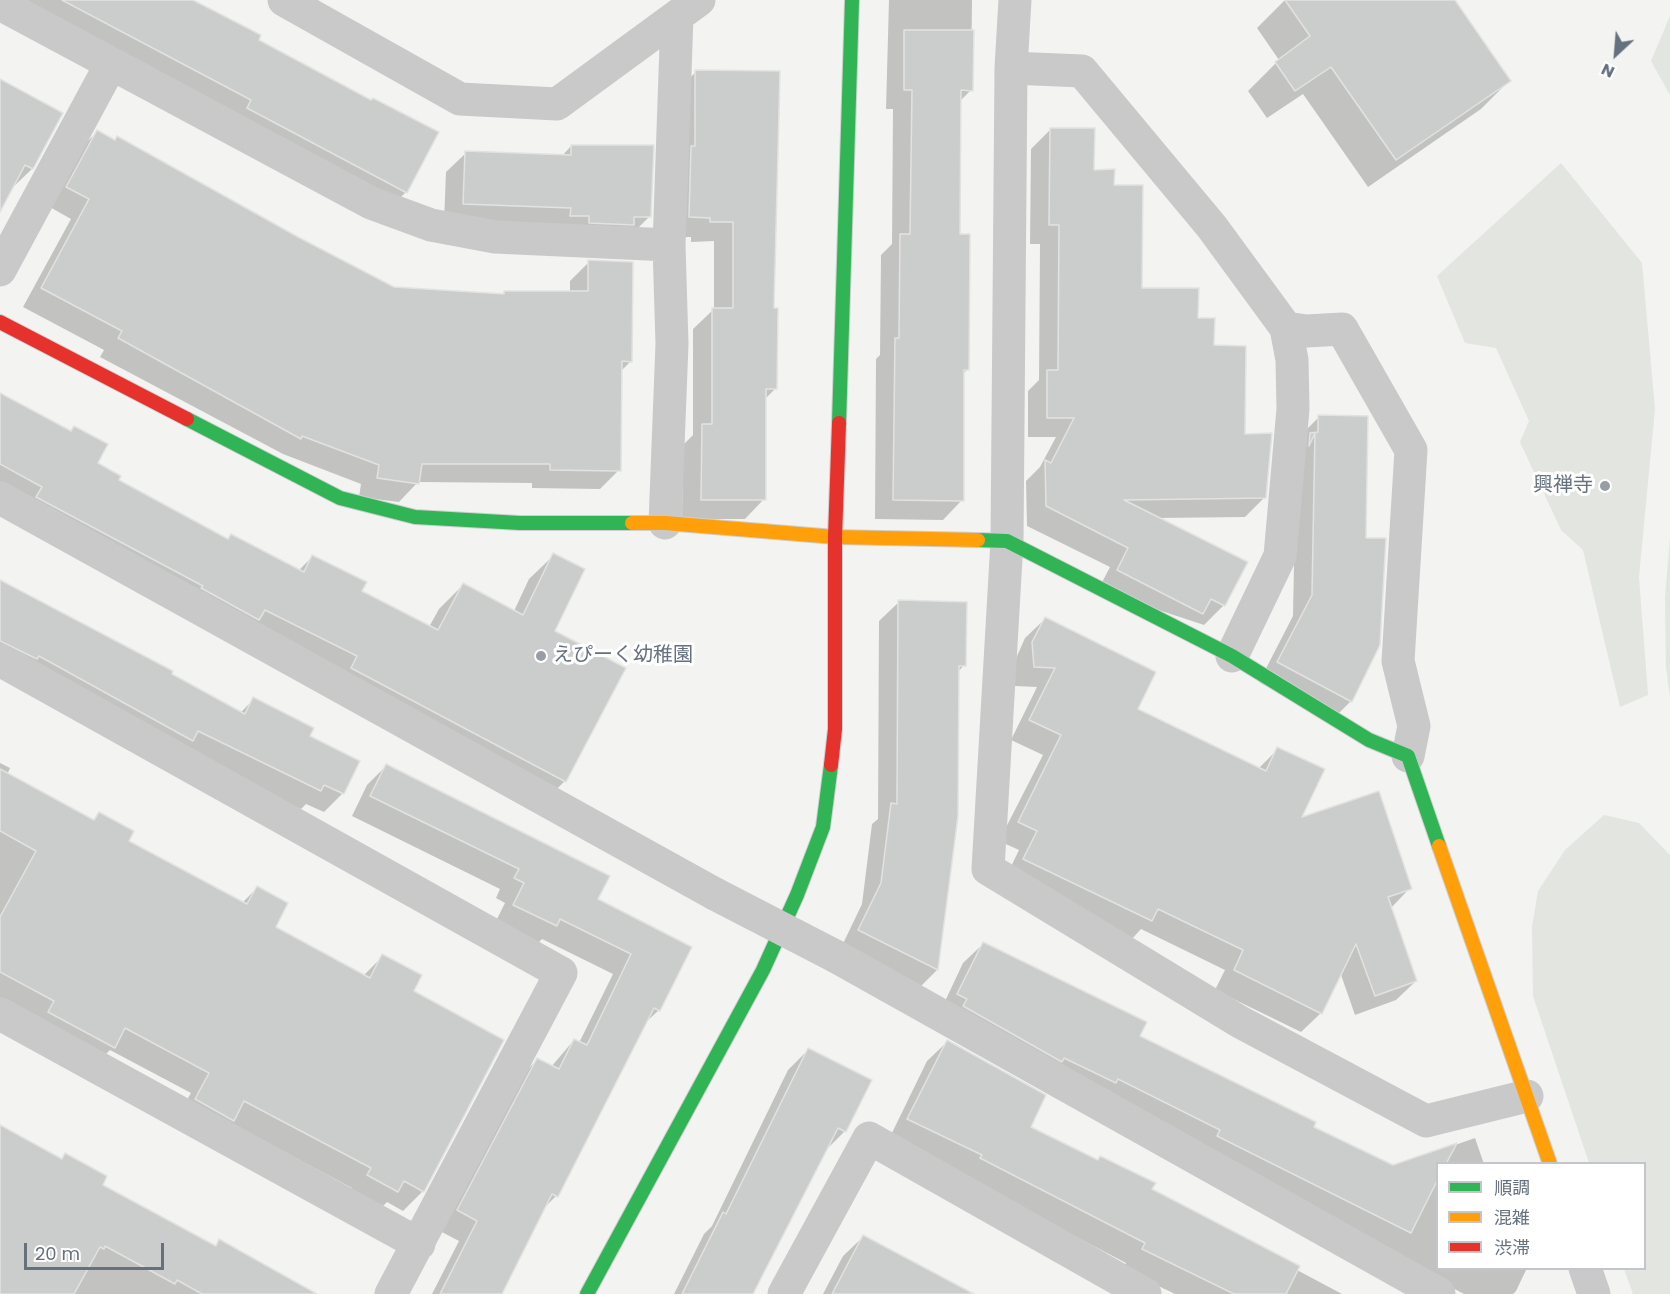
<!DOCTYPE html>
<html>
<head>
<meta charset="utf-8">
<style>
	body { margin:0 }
	#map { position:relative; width:1670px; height:1294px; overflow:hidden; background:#f3f3f1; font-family:Poppins,"Noto Sans JP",sans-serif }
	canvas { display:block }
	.legend { position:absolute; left:1436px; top:1162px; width:210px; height:108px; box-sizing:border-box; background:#fff; border:2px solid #c2c6cb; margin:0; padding:8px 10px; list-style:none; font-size:18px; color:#66717e }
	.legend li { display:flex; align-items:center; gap:12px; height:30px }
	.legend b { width:30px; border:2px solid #c2c6cb }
	.north { position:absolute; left:1586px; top:24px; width:60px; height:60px; -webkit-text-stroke:4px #fff; paint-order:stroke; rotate:206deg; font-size:16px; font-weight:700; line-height:24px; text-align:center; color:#66717e }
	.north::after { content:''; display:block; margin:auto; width:21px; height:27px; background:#66717e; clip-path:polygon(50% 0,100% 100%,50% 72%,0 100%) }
	.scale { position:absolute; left:24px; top:1243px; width:140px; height:27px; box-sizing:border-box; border:3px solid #66717e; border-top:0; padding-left:8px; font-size:18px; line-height:21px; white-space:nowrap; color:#66717e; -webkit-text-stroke:4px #fff; paint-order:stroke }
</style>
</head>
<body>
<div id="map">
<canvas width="1670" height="1294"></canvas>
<ul class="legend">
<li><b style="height:8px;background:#30b455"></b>順調</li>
<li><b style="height:8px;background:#ff9f0a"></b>混雑</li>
<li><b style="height:8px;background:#e5322d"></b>渋滞</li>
</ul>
<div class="north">N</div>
<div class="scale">20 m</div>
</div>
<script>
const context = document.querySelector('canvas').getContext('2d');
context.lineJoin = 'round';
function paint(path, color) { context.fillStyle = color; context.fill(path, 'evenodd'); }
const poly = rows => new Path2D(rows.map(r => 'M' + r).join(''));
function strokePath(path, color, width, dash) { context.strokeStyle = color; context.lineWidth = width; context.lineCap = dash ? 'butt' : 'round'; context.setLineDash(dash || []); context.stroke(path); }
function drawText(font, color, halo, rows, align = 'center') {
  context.font = font + ' Poppins,"Noto Sans JP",sans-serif'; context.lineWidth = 6; context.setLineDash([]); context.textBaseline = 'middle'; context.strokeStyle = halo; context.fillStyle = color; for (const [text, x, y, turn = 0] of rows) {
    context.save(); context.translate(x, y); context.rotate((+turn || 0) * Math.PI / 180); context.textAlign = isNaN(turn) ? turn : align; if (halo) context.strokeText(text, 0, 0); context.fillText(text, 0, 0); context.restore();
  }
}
const green = poly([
	[1670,16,1670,95,1651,61],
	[1561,163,1642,263,1655,409,1639,577,1648,695,1620,707,1583,550,1561,530,1520,442,1529,421,1496,348,1465,343,1437,276],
	[1670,537,1670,697,1666,667,1665,598],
	[1604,815,1639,823,1670,855,1670,1294,1633,1294,1624,1269,1644,1268,1644,1164,1589,1163,1533,996,1532,927,1538,891,1565,850]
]);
const shadow = poly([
	[0,0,190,0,257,41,406,192,386,212],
	[889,0,972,0,971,90,959,102,959,236,967,370,963,374,962,500,943,520,875,519,876,359,880,355,881,255,892,244,893,109,886,109],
	[1285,0,1453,0,1509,81,1481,109,1368,187,1303,94,1267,118,1248,91,1279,60,1257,28],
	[696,72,773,310,776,388,764,400,764,499,745,519,682,519,683,445,693,435,693,329,714,309,714,241,691,242,691,237,670,237,676,91],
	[0,80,61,113,32,169,12,188,0,208],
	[1050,130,1092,171,1113,186,1140,289,1197,319,1213,346,1265,497,1245,517,1157,518,1224,605,1204,625,1098,590,1110,567,1027,526,1026,481,1040,467,1056,437,1028,437,1028,391,1039,380,1040,244,1030,244,1031,149],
	[97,132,394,288,502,295,505,293,570,293,570,281,589,262,631,361,620,372,619,470,600,489,532,488,532,483,418,482,399,502,359,497,361,484,283,454,100,357,104,350,23,307,71,219,48,206,78,151],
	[571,146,650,216,630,236,444,223,446,172,466,153,562,156],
	[0,394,117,480,226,540,231,535,298,571,312,557,360,592,429,627,439,609,463,585,514,611,529,579,554,555,553,632,565,781,540,805,0,502],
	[1319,417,1351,701,1331,721,1259,682,1293,616,1296,456,1299,437],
	[0,582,79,624,81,622,240,713,254,699,308,737,343,793,324,812,306,804,301,809,0,668],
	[899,602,964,665,958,672,956,816,937,970,918,989,840,950,862,904,872,824,878,819,879,621],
	[1045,619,1136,710,1258,769,1278,749,1299,820,1410,888,1391,908,1416,981,1396,1000,1355,1015,1340,972,1321,1013,1301,1032,1215,990,1225,970,1141,929,1131,940,1005,879,1019,850,999,841,1043,755,1011,740,1037,687,1015,686,1014,663,1025,638],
	[0,763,10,768,7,775,92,821,99,814,126,841,242,903,257,888,274,927,363,976,383,956,412,991,423,1191,403,1211,387,1202,378,1211,348,1195,352,1188,230,1123,176,1119,191,1093,110,1050,94,1066,0,1002],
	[386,766,596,900,690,947,659,1010,644,1024,556,1196,541,1211,499,1294,432,1294,459,1241,438,1230,518,1079,538,1059,551,1067,574,1040,579,1043,613,974,542,939,536,945,494,925,505,903,496,898,500,889,352,816,367,785],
	[983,944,1138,1037,1393,1167,1475,1138,1484,1164,1438,1164,1438,1268,1527,1268,1516,1291,1513,1294,1464,1294,939,1014,963,963],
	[947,1042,1029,1127,1342,1294,1175,1294,1123,1269,1126,1263,889,1139,927,1061],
	[808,1050,845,1131,825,1151,753,1294,674,1294,704,1234,712,1226,788,1070],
	[0,1127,61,1160,66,1155,101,1185,214,1247,219,1241,314,1294,0,1294],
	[863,1237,971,1294,823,1294,843,1256]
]);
const building = poly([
	[62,0,193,0,261,35,259,40,371,100,373,98,439,132,407,193,247,108,251,100,62,0],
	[1285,0,1455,0,1511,81,1396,160,1331,67,1295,91,1275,62,1310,36,1285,0],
	[904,30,974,30,973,91,961,90,960,234,970,234,969,370,964,370,964,501,893,500,895,338,899,338,900,234,910,234,912,90,904,90,904,30],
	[695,70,780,71,774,308,778,308,777,389,766,389,766,500,701,500,702,424,712,424,712,308,733,308,733,222,710,222,710,218,689,217,691,146,695,146,695,70],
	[0,79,63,113,33,169,25,165,0,212,0,79],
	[1050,128,1095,128,1094,170,1115,169,1114,185,1143,185,1142,288,1199,288,1198,318,1215,318,1214,345,1246,346,1245,434,1272,433,1266,498,1124,500,1248,562,1225,606,1211,599,1203,614,1117,570,1128,548,1046,506,1045,460,1051,463,1074,418,1047,418,1047,370,1058,370,1059,225,1049,225,1050,128],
	[97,130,115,140,117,136,298,237,394,287,504,294,504,291,588,291,588,260,633,262,632,362,622,361,621,471,550,470,550,464,422,464,419,484,377,478,379,465,302,436,301,439,118,338,122,331,41,288,89,199,66,187,97,130],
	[571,145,654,145,651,217,634,217,634,225,589,223,589,216,570,216,571,208,463,204,465,151,571,155,571,145],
	[0,393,71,431,74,426,108,444,98,463,121,476,119,480,228,539,231,534,304,572,312,555,367,582,362,591,438,630,463,583,523,615,553,553,585,569,555,631,626,668,566,782,351,668,357,656,265,610,259,620,201,588,203,586,36,497,42,487,0,464,0,393],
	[1318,415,1368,416,1366,538,1386,538,1380,645,1352,702,1277,662,1312,595,1315,433,1309,446,1310,433,1318,432,1318,415],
	[0,580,173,671,172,674,245,714,253,697,314,728,310,736,360,761,344,794,324,785,321,791,198,731,193,741,39,656,37,659,0,641,0,580],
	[898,600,967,602,966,666,959,666,958,816,938,970,858,930,881,883,891,803,897,804,898,600],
	[1045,617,1156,672,1138,709,1266,771,1277,747,1325,769,1302,817,1379,791,1412,889,1388,897,1417,981,1375,996,1356,944,1322,1014,1234,970,1243,950,1158,909,1152,921,1023,859,1037,831,1018,822,1061,735,1029,720,1055,668,1034,667,1032,642,1045,617],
	[386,764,610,876,598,899,692,947,660,1011,654,1008,558,1197,552,1194,502,1294,440,1294,477,1221,457,1210,537,1058,559,1069,574,1039,587,1045,631,954,560,919,557,926,513,905,524,883,514,878,519,869,370,796,386,764],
	[0,769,94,820,99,812,134,831,129,841,247,904,257,886,288,903,276,927,370,978,382,954,422,975,414,991,504,1040,424,1192,404,1181,398,1192,367,1175,371,1168,244,1101,234,1121,195,1099,209,1073,125,1028,115,1048,48,1012,54,1001,0,972,0,917,36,851,0,831,0,769],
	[983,942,1147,1022,1140,1036,1316,1122,1314,1127,1393,1165,1457,1143,1446,1164,1437,1164,1437,1181,1411,1233,1217,1136,1220,1130,1118,1079,1116,1083,1064,1058,1062,1062,963,1006,967,999,957,994,983,942],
	[947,1040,1046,1095,1031,1127,1098,1160,1100,1156,1156,1183,1152,1189,1300,1266,1286,1294,1234,1294,1142,1249,1145,1243,980,1158,982,1155,907,1119,947,1040],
	[808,1048,872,1080,846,1132,838,1128,753,1294,682,1294,723,1212,726,1214,808,1048],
	[0,1125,62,1159,65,1153,107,1176,103,1185,216,1246,219,1239,317,1294,202,1294,177,1280,175,1284,105,1246,104,1249,100,1247,74,1294,0,1294,0,1125],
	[863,1235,974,1294,832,1294,863,1235]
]);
const street = poly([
	[284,0,460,99,557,104,699,0],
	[1015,0,1011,68,1007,541,988,869,1240,1022,1426,1121,1527,1096],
	[0,4,371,203,431,225,495,237,669,245,672,344,665,523],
	[1011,68,1082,71,1212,227,1286,328,1292,360,1293,409,1280,556,1232,656],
	[669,245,677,16],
	[0,270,111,64],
	[1286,328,1307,331,1342,329,1411,450,1398,661,1414,726,1408,756],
	[0,498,715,894],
	[0,660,561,973,391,1294],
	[835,956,1439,1294],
	[0,1014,419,1244],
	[1585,1268,1594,1294],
	[784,1294,869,1138,1145,1294]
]);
const fast = poly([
	[187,419,340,498,415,517,520,523,632,523],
	[839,423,852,0],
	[978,540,1007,541,1232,656,1369,740,1408,756,1439,846],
	[587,1294,763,970,797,895,823,827,831,765]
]);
const slow = poly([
	[632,523,665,523,835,537,978,540],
	[1439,846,1550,1164]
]);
const jam = poly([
	[0,322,187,419],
	[831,765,835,729,835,537,839,423]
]);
const streetBridge = poly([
	[715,894,835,956]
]);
const markers = [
	[1605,486,6,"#979ea6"],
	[541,656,6,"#979ea6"]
];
const poiNames = [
	["興禅寺",1593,486],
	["えぴーく幼稚園",553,656,"left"]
];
paint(green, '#e2e5e0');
paint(shadow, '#0003');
paint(building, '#cbcccc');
strokePath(building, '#e2e2e1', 1.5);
strokePath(fast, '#cfcfcf', 16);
strokePath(slow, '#cfcfcf', 16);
strokePath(jam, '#cfcfcf', 16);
strokePath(street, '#c9c9ca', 33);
strokePath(fast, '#30b455', 14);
strokePath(slow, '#ff9f0a', 14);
strokePath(jam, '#e5322d', 14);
strokePath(streetBridge, '#c9c9ca', 33);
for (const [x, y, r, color] of markers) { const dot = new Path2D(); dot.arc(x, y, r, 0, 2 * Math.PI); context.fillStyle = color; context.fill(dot); strokePath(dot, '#fff', 2); }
drawText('20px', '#66717e', '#fff', poiNames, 'right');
</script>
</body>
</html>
